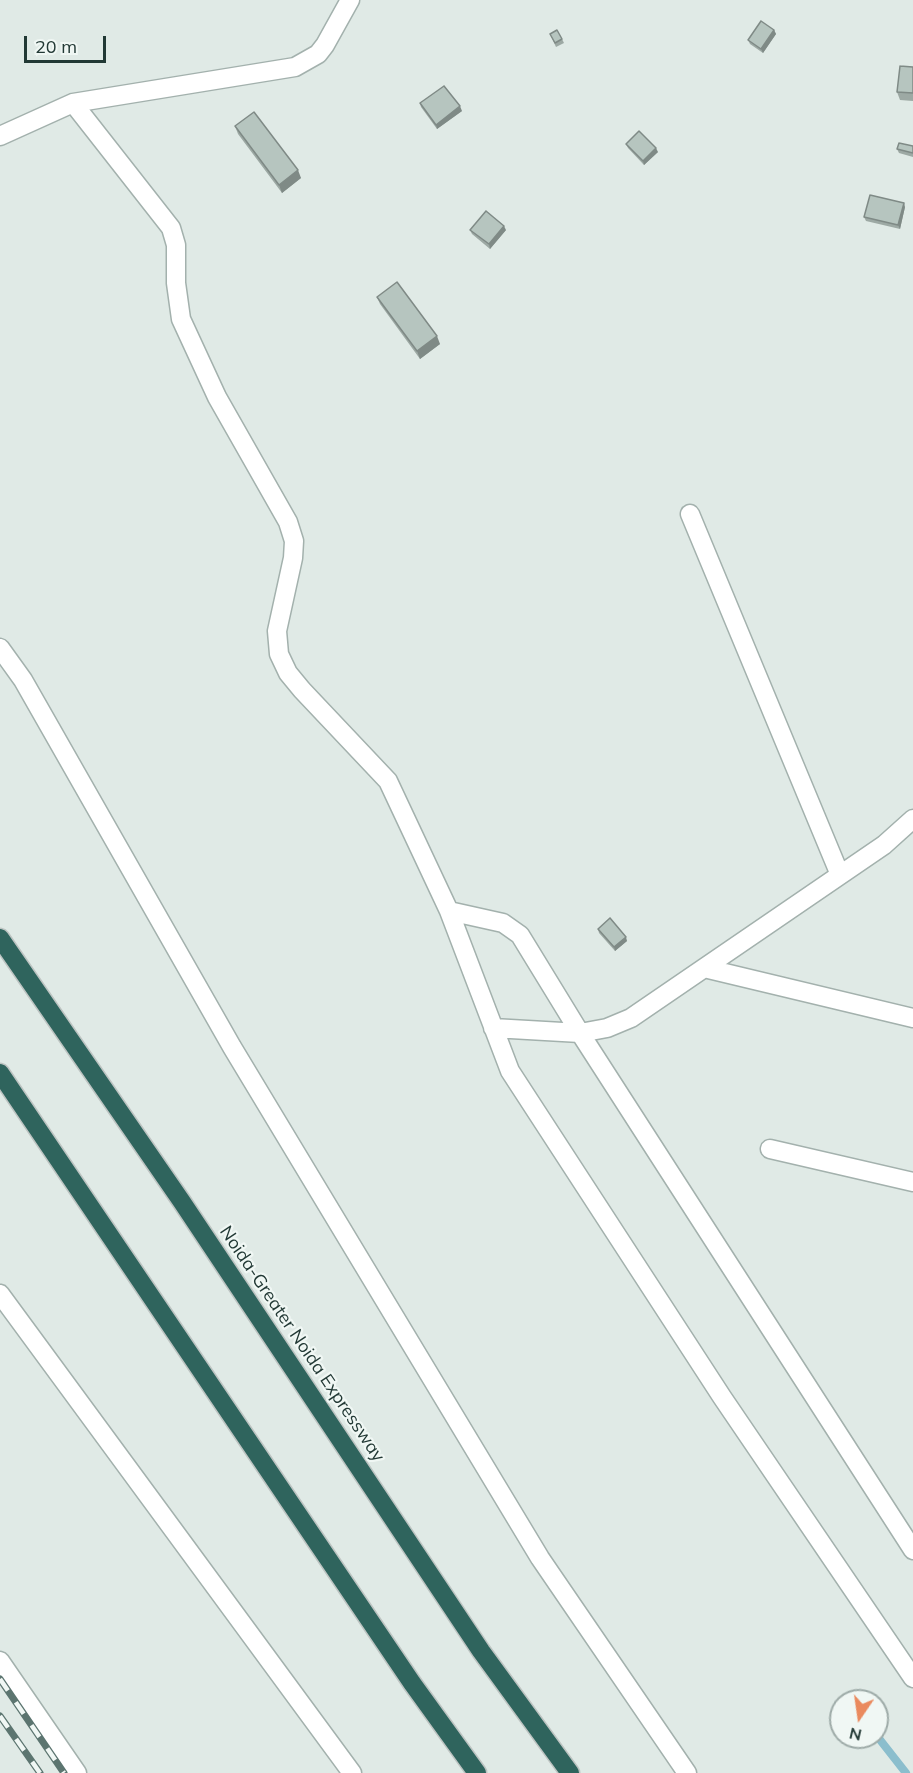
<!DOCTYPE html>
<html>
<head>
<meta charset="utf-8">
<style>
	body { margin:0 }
	#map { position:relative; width:913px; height:1773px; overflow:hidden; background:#e0eae6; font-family:Mulish,sans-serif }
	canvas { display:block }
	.north { position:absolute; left:829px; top:1689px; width:60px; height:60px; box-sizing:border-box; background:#f0f7f4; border:2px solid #9eaba8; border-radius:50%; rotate:193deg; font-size:16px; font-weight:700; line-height:24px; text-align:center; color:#223935 }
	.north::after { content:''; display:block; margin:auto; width:21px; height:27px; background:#ea8a5e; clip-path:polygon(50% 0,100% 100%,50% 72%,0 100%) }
	.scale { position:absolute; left:24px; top:36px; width:82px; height:27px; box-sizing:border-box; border:3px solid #223935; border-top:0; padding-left:8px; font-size:18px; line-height:21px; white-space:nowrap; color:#223935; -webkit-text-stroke:4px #f0f7f4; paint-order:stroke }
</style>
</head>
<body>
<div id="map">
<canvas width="913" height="1773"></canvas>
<div class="north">N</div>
<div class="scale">20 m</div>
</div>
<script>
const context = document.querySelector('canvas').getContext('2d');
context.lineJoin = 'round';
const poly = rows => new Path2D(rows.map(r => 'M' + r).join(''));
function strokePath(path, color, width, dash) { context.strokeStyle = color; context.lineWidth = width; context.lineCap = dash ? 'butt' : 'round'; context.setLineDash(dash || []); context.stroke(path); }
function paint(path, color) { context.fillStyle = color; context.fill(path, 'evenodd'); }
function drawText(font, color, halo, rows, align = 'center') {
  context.font = font + ' Mulish,sans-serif'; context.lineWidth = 4.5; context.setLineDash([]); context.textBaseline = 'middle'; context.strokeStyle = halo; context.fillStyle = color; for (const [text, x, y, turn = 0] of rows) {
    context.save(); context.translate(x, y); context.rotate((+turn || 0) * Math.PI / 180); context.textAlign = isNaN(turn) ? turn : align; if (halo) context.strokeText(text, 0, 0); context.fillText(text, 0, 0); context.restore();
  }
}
const stream = poly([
	[877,1736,906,1773]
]);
const minor = poly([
	[73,103,171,228,176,245,176,283,181,319,217,397,288,522,294,541,293,558,277,631,279,654,288,673,302,690,388,781,449,911,510,1071,722,1397,913,1678],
	[0,136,73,103,295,67,318,54,325,45,350,0],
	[690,514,840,875],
	[0,648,23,680,232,1047,540,1558,687,1773],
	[449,911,503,923,520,935,580,1033,913,1550],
	[704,968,913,1018],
	[493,1028,580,1033,607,1028,631,1018,884,845,913,819],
	[770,1149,913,1182],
	[0,1294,352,1773],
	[0,1661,77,1773]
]);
const highway = poly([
	[0,938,182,1202,481,1651,570,1773],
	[0,1073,412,1683,477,1773]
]);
const rail = poly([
	[0,1679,64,1773],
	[0,1716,40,1773]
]);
const wall = poly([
	[774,30,776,34,763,53,750,44,748,40],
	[550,34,562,39,564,43,556,47],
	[913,67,913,101,900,100,897,92],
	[420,103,462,111,437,129,421,107],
	[235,126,301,178,282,193,238,134],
	[626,144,658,152,644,165,628,148],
	[913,146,913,157,899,153,897,149],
	[905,207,900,229,866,221,864,217],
	[470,230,506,230,490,249,472,234],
	[377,297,440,344,420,359,380,304],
	[598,929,627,941,615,951,599,933]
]);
const shadedWall = poly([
	[774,30,776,34,763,53,761,49],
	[460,106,462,111,437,129,436,125],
	[656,148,658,152,644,165,643,161],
	[298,170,301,178,282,193,279,185],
	[904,203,905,207,900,229,898,225],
	[504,226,506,230,490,249,489,244],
	[437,336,440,344,420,359,417,351],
	[626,937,627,941,615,951,614,947]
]);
const building = poly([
	[761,21,774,30,761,49,748,40,761,21],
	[557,30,562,39,555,43,550,34,557,30],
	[900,66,913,67,913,93,897,92,900,66],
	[444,86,460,106,436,125,420,103,444,86],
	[254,112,298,170,279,185,235,126,254,112],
	[639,131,656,148,643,161,626,144,639,131],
	[899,143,913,146,913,153,897,149,899,143],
	[870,195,904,203,898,225,864,217,870,195],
	[486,211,504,226,489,244,470,230,486,211],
	[397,282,437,336,417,351,377,297,397,282],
	[610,918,626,937,614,947,598,929,610,918]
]);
const streetNames = [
	["Noida-Greater Noida Expressway",302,1344,56]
];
strokePath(stream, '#8bbecd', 8);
strokePath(minor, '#a3b1ad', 21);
strokePath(highway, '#bdc4c2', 21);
strokePath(minor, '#fff', 18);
strokePath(highway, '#2f645d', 18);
strokePath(rail, '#5c7570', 7);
strokePath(rail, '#f0f7f4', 4.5, [14]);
paint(wall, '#9da9a4');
paint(shadedWall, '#7f8a86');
paint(building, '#b6c5bf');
strokePath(building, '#7f8a86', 1.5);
drawText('18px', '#223935', '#f0f7f4', streetNames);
</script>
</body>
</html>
